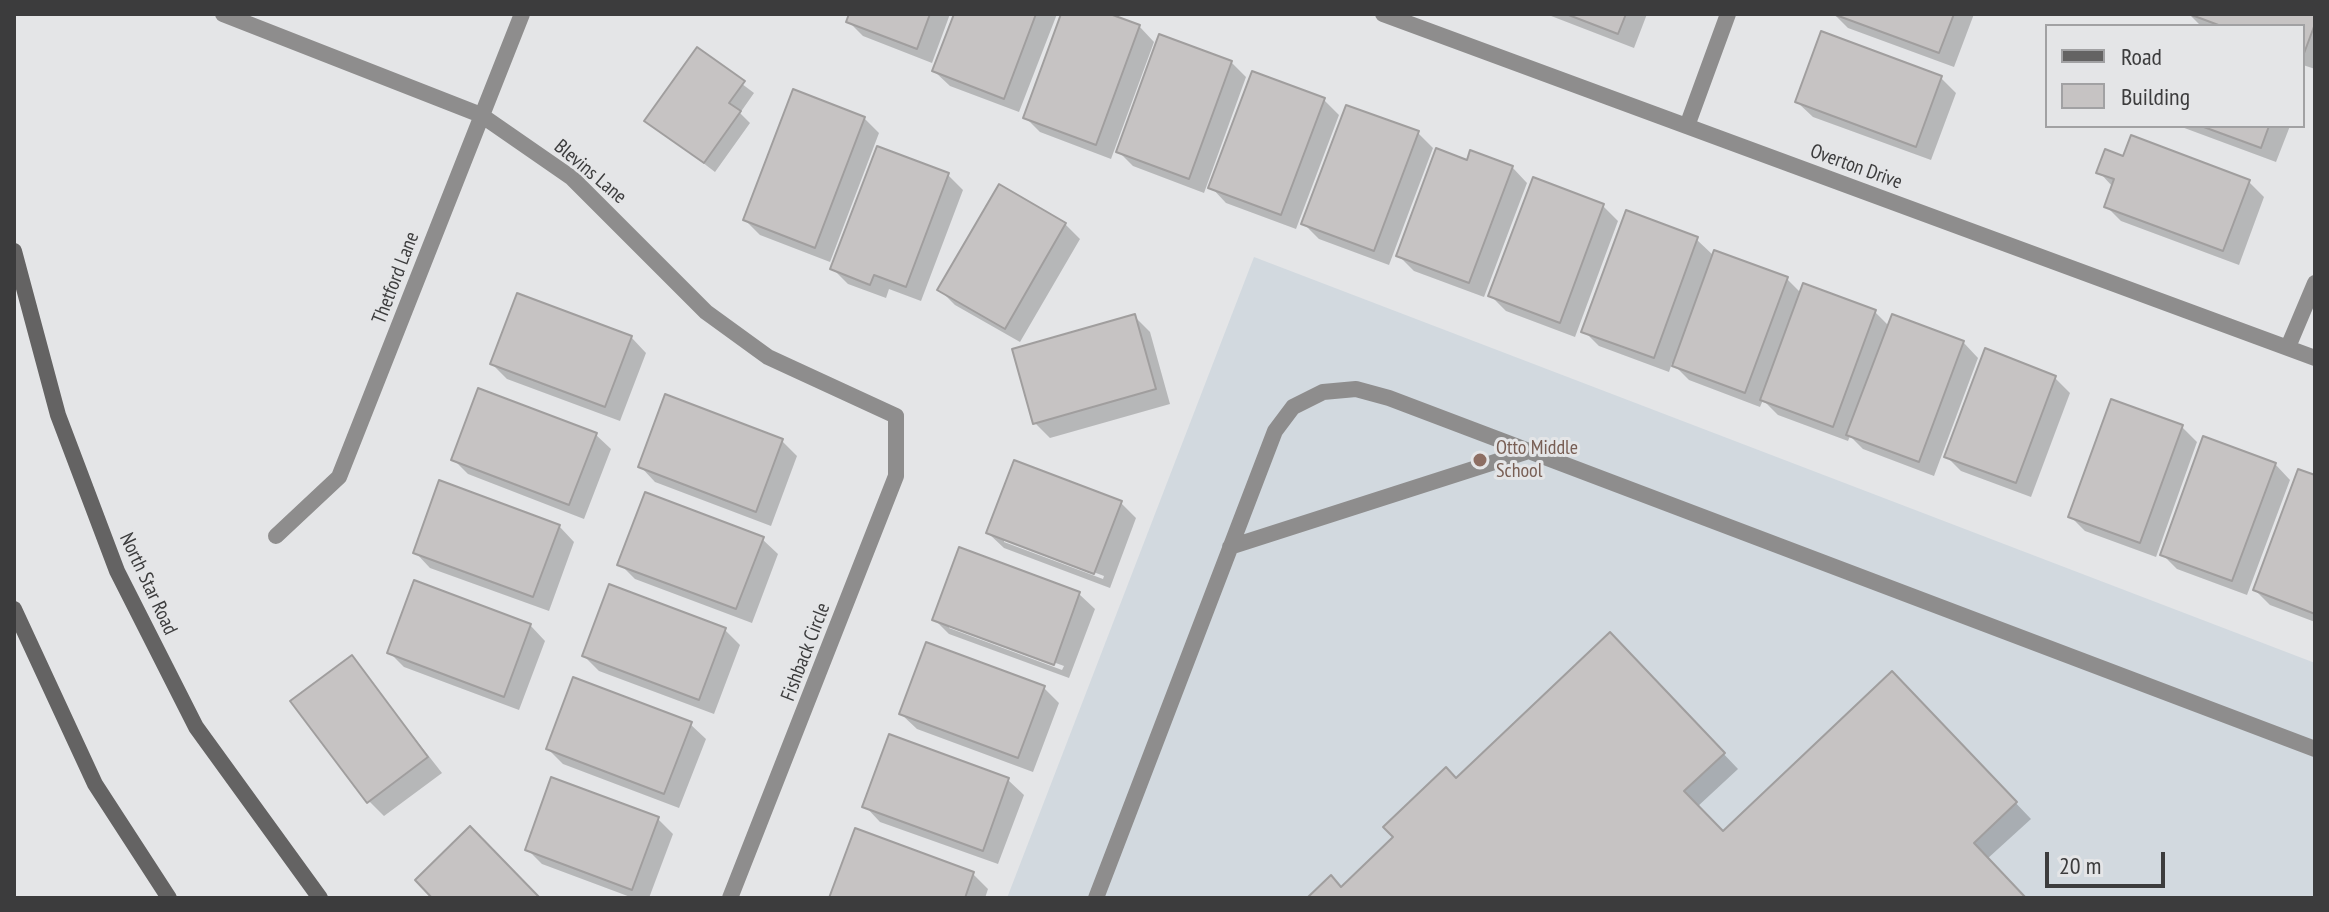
<!DOCTYPE html>
<html>
<head>
<meta charset="utf-8">
<style>
	body { margin:0 }
	#map { position:relative; width:2329px; height:912px; overflow:hidden; background:#e4e5e7; font-family:"PT Sans Narrow",sans-serif }
	canvas { display:block }
	.frame { position:absolute; inset:0; border:16px solid #3c3c3d; pointer-events:none }
	.legend { position:absolute; left:2045px; top:24px; width:260px; height:104px; box-sizing:border-box; background:#e4e5e7; border:2px solid #a1a1a3; margin:0; padding:10px 14px; list-style:none; font-size:24px; color:#3c3c3d }
	.legend li { display:flex; align-items:center; gap:16px; height:40px }
	.legend b { width:40px; border:2px solid #a1a1a3 }
	.scale { position:absolute; left:2045px; top:852px; width:120px; height:36px; box-sizing:border-box; border:4px solid #3c3c3d; border-top:0; padding-left:10px; font-size:24px; line-height:28px; white-space:nowrap; color:#3c3c3d; -webkit-text-stroke:6px #e4e5e7; paint-order:stroke }
</style>
</head>
<body>
<div id="map">
<canvas width="2329" height="912"></canvas>
<div class="frame"></div>
<ul class="legend">
<li><b style="height:10px;background:#646363"></b>Road</li>
<li><b style="height:22px;background:#c6c3c3"></b>Building</li>
</ul>
<div class="scale">20 m</div>
</div>
<script>
const context = document.querySelector('canvas').getContext('2d');
context.lineJoin = 'round';
function paint(path, color) { context.fillStyle = color; context.fill(path, 'evenodd'); }
const poly = rows => new Path2D(rows.map(r => 'M' + r).join(''));
function strokePath(path, color, width, dash) { context.strokeStyle = color; context.lineWidth = width; context.lineCap = dash ? 'butt' : 'round'; context.setLineDash(dash || []); context.stroke(path); }
function drawText(font, color, halo, rows, align = 'center') {
  context.font = font + ' "PT Sans Narrow",sans-serif'; context.lineWidth = 6; context.setLineDash([]); context.textBaseline = 'middle'; context.strokeStyle = halo; context.fillStyle = color; for (const [text, x, y, turn = 0] of rows) {
    context.save(); context.translate(x, y); context.rotate((+turn || 0) * Math.PI / 180); context.textAlign = isNaN(turn) ? turn : align; if (halo) context.strokeText(text, 0, 0); context.fillText(text, 0, 0); context.restore();
  }
}
const built = poly([
	[1254,257,2315,663,2315,898,1007,898]
]);
const shadow = poly([
	[851,14,950,14,932,63,863,36,848,21],
	[956,14,1057,14,1019,112,950,86,934,71],
	[1063,14,1105,14,1139,26,1154,42,1111,159,1040,132,1025,117],
	[1546,14,1647,14,1634,48],
	[1834,14,1974,14,1954,67,1848,28],
	[2189,14,2315,14,2315,69,2303,65,2303,26,2201,26],
	[697,50,754,93,740,113,750,123,715,172,647,120],
	[1231,62,1246,77,1204,193,1133,166,1118,151],
	[1941,78,1956,93,1931,160,1813,117,1797,102],
	[1324,100,1339,115,1296,229,1226,203,1211,187],
	[864,118,879,133,830,262,760,235,745,220],
	[2179,126,2290,126,2276,162],
	[1418,133,1433,148,1389,265,1319,239,1304,224],
	[878,148,948,175,963,190,921,301,889,289,886,298,848,284,833,269],
	[2124,159,2249,182,2264,197,2239,265,2121,221,2106,206,2113,187,2099,172],
	[1468,162,1512,167,1527,183,1484,297,1414,271,1399,256],
	[1603,206,1618,221,1575,337,1506,311,1491,296],
	[1065,224,1080,239,1020,342,955,305,940,290],
	[1696,239,1714,256,1787,279,1802,294,1875,312,1889,326,1963,342,1978,358,1934,476,1863,449,1850,436,1848,441,1778,415,1763,400,1760,407,1689,380,1672,363,1669,372,1599,346,1584,331],
	[1134,316,1150,332,1170,404,1050,438,1035,423],
	[631,337,646,353,620,421,507,379,492,364],
	[2055,378,2070,393,2031,497,1961,471,1946,456],
	[2112,401,2182,427,2197,442,2156,557,2085,531,2070,516],
	[595,434,611,449,584,519,468,474,453,459],
	[782,441,797,456,771,526,655,482,640,466],
	[2275,464,2290,480,2247,595,2177,569,2162,554],
	[2315,478,2315,622,2270,605,2255,590],
	[1121,503,1136,518,1110,588,1004,548,988,533],
	[1004,538,1104,576,1103,579,1004,542],
	[559,526,574,542,549,611,430,568,415,552],
	[762,539,778,554,752,623,635,579,620,564],
	[960,550,1079,594,1095,609,1069,678,949,634,934,619],
	[949,624,1064,666,1062,670,949,628],
	[530,625,545,641,519,710,404,667,389,652],
	[725,630,740,645,714,714,599,671,584,656],
	[1625,650,1738,769,1697,807,1723,833,1907,689,2031,819,1987,859,2024,898,1310,898,1342,889,1456,780],
	[352,658,442,773,384,816,369,801],
	[1044,688,1059,703,1033,772,917,729,901,714],
	[690,724,706,739,679,808,563,764,548,749],
	[553,780,658,819,673,834,649,898,633,898,542,864,527,849],
	[1008,780,1024,795,998,864,880,822,865,806],
	[973,874,988,889,985,898,831,898]
]);
const building = poly([
	[849,14,930,14,917,49,846,22,849,14],
	[954,14,1036,14,1004,99,932,71,954,14],
	[1061,14,1110,14,1140,25,1096,145,1023,118,1061,14],
	[1566,14,1626,14,1618,34,1566,14],
	[1833,14,1954,14,1939,53,1833,14],
	[2189,14,2315,14,2315,24,2303,56,2303,26,2221,26,2189,14],
	[1821,31,1942,76,1916,147,1795,102,1821,31],
	[1159,34,1232,61,1189,179,1116,152,1159,34],
	[697,47,745,81,729,103,741,111,704,163,644,121,697,47],
	[1252,71,1325,98,1281,215,1208,188,1252,71],
	[793,89,865,117,815,248,743,220,793,89],
	[1346,105,1419,131,1374,251,1301,224,1346,105],
	[2201,126,2269,126,2261,148,2201,126],
	[2131,135,2250,180,2223,251,2104,207,2114,179,2096,173,2105,149,2123,156,2131,135],
	[877,146,949,173,906,287,874,275,870,285,830,269,877,146],
	[1436,148,1467,160,1470,150,1513,166,1469,283,1396,256,1436,148],
	[1533,177,1604,204,1560,323,1488,296,1533,177],
	[999,184,1066,223,1005,329,937,290,999,184],
	[1626,210,1698,237,1654,358,1581,332,1626,210],
	[1714,250,1788,277,1745,393,1672,366,1714,250],
	[1803,283,1876,310,1833,427,1760,400,1803,283],
	[517,293,632,336,605,407,490,364,517,293],
	[1135,314,1156,389,1033,424,1012,349,1135,314],
	[1892,314,1964,341,1919,462,1846,435,1892,314],
	[1985,348,2056,376,2016,483,1944,457,1985,348],
	[478,388,597,433,569,505,451,460,478,388],
	[665,394,783,439,756,512,638,467,665,394],
	[2111,399,2183,425,2140,543,2068,517,2111,399],
	[2203,436,2276,463,2232,581,2160,555,2203,436],
	[1014,460,1122,501,1094,574,986,533,1014,460],
	[2298,469,2315,475,2315,614,2253,590,2298,469],
	[439,480,560,525,533,597,413,553,439,480],
	[645,492,764,537,736,609,617,565,645,492],
	[959,547,1080,592,1054,665,932,620,959,547],
	[414,580,531,624,504,697,387,653,414,580],
	[609,584,726,628,699,700,582,656,609,584],
	[1610,632,1725,753,1684,791,1723,831,1892,671,2017,802,1974,843,2026,898,1307,898,1331,875,1341,887,1393,837,1383,827,1446,767,1456,778,1610,632],
	[926,642,1045,686,1018,758,899,714,926,642],
	[352,655,428,757,367,803,290,701,352,655],
	[573,677,692,722,664,794,546,749,573,677],
	[889,734,1009,778,983,851,862,807,889,734],
	[551,777,659,817,632,890,525,850,551,777],
	[470,826,540,898,432,898,415,880,470,826],
	[855,828,974,872,965,898,829,898,855,828]
]);
const lane = poly([
	[1230,547,1529,451],
	[1096,898,1275,431,1293,407,1323,392,1356,389,1389,398,2315,749]
]);
const street = poly([
	[223,14,481,115,572,178,706,312,768,357,896,416,896,476,730,898],
	[1383,14,2315,358],
	[1687,126,1728,14],
	[2288,347,2315,283],
	[276,536,339,477,522,14]
]);
const secondary = poly([
	[14,251,58,415,117,571,196,727,320,898],
	[14,609,95,784,169,898]
]);
const markers = [
	[1480,460,8,"#8d6e63"]
];
const streetNames = [
	["Overton Drive",1856,167,20],
	["Blevins Lane",590,172,40],
	["Thetford Lane",396,278,-69],
	["North Star Road",148,584,65],
	["Fishback Circle",806,652,-69]
];
const educationNames = [
	["Otto Middle",1496,448],
	["School",1496,471]
];
paint(built, '#d2d9df');
paint(shadow, '#0003');
paint(building, '#c6c3c3');
strokePath(building, '#a09e9e', 2);
strokePath(lane, '#8e8d8d', 16);
strokePath(street, '#8e8d8d', 16);
strokePath(secondary, '#646363', 16);
for (const [x, y, r, color] of markers) { const dot = new Path2D(); dot.arc(x, y, r, 0, 2 * Math.PI); context.fillStyle = color; context.fill(dot); strokePath(dot, '#e4e5e7', 3); }
drawText('20px', '#3c3c3d', '#e4e5e7', streetNames);
drawText('20px', '#785e54', '#e4e5e7', educationNames, 'left');
</script>
</body>
</html>
